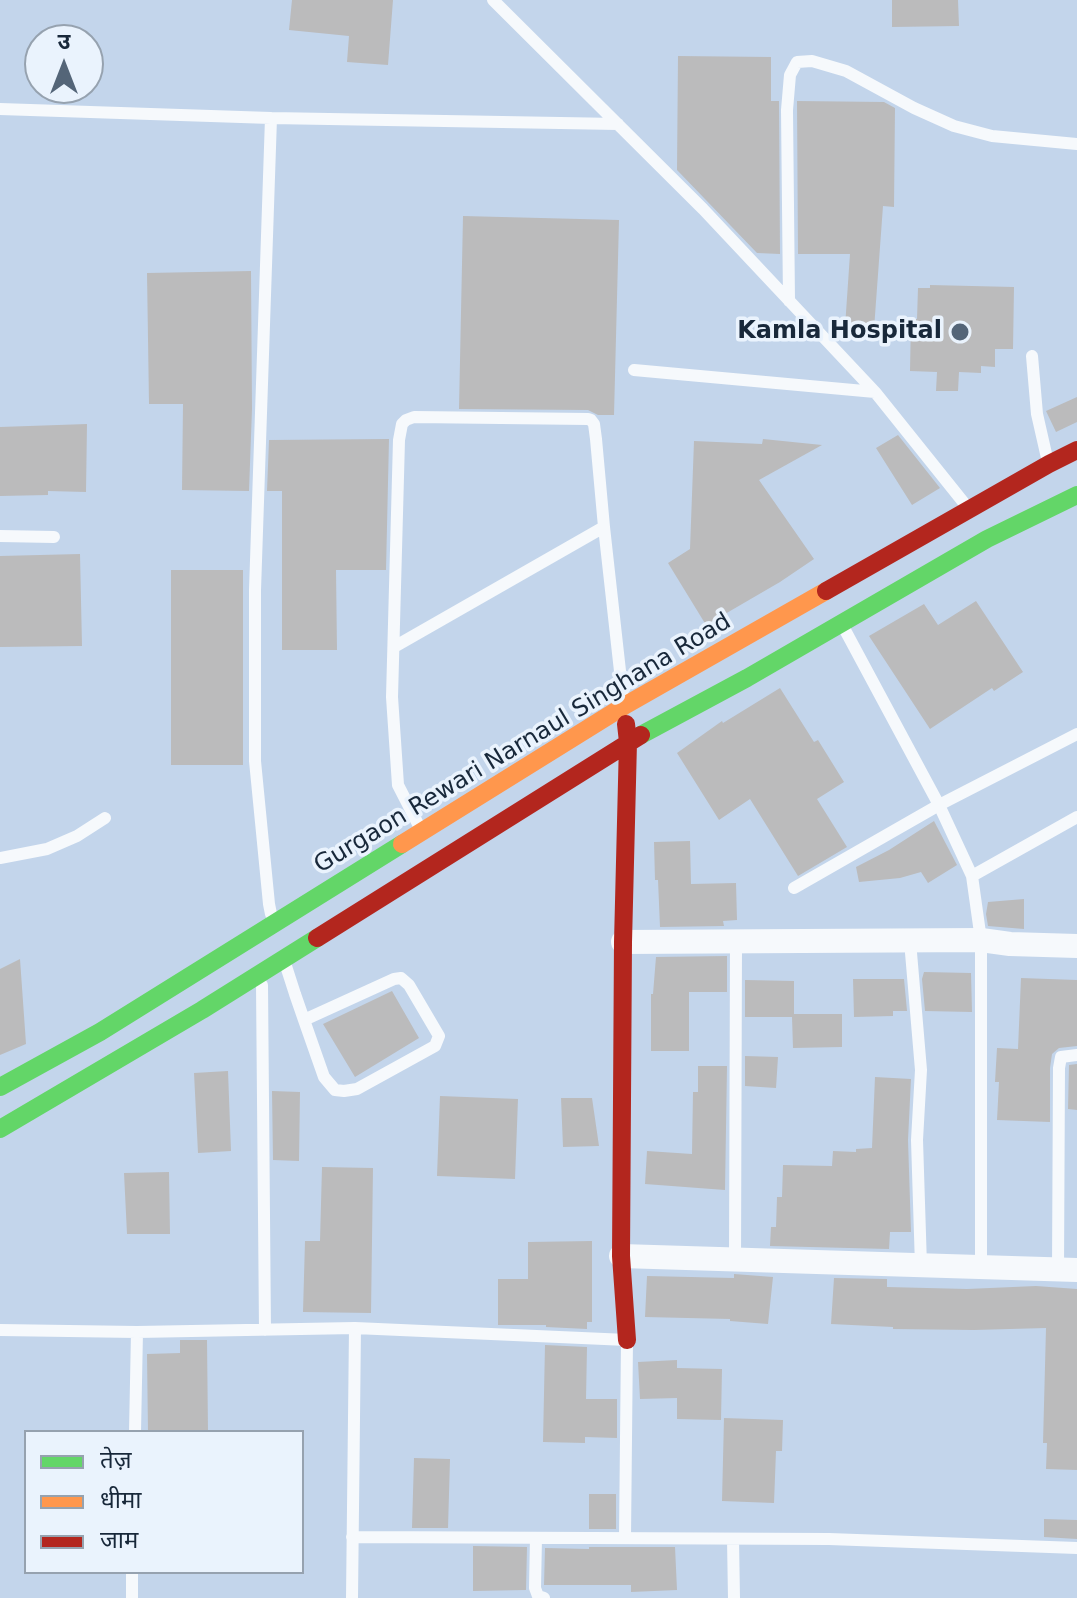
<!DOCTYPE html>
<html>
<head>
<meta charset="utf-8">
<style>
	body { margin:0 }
	#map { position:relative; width:1077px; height:1598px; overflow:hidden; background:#c3d5eb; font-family:"DejaVu Sans","Noto Sans Devanagari",sans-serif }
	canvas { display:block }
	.legend { position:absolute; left:24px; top:1430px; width:280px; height:144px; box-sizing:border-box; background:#eaf3fd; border:2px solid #96a2af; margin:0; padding:10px 14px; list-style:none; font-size:24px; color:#18283a }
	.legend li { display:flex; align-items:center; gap:16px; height:40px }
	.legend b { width:40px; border:2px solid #96a2af }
	.north { position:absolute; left:24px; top:24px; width:80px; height:80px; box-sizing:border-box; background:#eaf3fd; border:2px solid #96a2af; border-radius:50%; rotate:0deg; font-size:22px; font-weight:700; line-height:32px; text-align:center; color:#18283a }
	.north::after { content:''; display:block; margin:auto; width:28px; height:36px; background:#546578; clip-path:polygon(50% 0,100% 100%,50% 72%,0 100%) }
</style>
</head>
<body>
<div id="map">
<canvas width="1077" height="1598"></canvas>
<ul class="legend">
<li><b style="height:10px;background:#63d668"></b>तेज़</li>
<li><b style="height:10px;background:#ff974d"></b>धीमा</li>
<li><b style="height:10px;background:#b3261e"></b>जाम</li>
</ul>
<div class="north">उ</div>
</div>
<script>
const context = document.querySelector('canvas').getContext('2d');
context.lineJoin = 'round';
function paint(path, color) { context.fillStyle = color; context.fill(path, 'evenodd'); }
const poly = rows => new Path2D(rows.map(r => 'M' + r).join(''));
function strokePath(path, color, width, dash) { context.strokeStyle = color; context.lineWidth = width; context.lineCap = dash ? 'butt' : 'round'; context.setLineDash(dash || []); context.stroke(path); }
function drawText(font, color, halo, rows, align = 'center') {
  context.font = font + ' "DejaVu Sans",sans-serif'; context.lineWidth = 7; context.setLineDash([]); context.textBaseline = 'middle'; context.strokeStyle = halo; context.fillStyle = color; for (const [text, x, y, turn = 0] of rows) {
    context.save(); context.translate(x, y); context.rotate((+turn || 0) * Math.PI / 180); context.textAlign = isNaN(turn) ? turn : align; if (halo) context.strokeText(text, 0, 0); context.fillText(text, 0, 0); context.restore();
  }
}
const building = poly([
	[292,0,393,0,388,65,347,62,349,36,289,30],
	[892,0,958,0,959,26,892,27],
	[678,56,771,57,771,101,779,101,780,254,757,253,677,170],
	[797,101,884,102,895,108,894,207,883,206,874,329,845,327,850,254,798,254],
	[463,216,619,220,614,415,598,415,588,410,459,409],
	[251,271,252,409,249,491,182,490,183,404,149,404,147,273],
	[930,285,1014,287,1013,349,995,349,995,367,981,366,981,373,959,372,958,391,936,391,937,372,910,371,911,319,917,319,918,288,930,288],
	[1077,397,1077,422,1056,432,1046,411],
	[87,424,86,492,48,491,48,495,0,496,0,427],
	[898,435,940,488,912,505,876,448],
	[389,439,386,570,336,570,337,650,282,650,282,491,267,491,269,440],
	[763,439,822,445,759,480,814,559,780,582,706,625,668,563,690,549,694,441,762,444],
	[80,554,82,646,0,647,0,556],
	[171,570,243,570,243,765,171,765],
	[976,601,1023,672,994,691,992,688,930,729,869,636,924,604,938,625],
	[780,688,814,742,818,740,844,782,817,799,847,847,798,876,750,799,719,820,677,753,722,721,723,723],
	[934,821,957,865,928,883,921,872,900,878,859,882,856,867,889,850],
	[690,841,691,884,736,883,737,920,723,921,724,926,660,927,658,880,655,880,654,842],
	[1024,899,1024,929,988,926,986,914,988,902],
	[727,956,727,992,689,992,689,1051,651,1051,651,994,653,994,656,957],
	[20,959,26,1044,0,1055,0,969],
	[924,972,971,973,972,1012,925,1011,922,979],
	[1021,978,1077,980,1077,1046,1059,1048,1052,1054,1050,1068,1050,1122,997,1120,999,1082,995,1082,997,1048,1018,1049],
	[853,979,904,979,907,1011,893,1011,893,1016,854,1017],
	[745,980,794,981,794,1014,842,1014,842,1047,793,1048,792,1017,745,1017],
	[392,991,419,1038,355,1077,323,1024],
	[745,1056,778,1057,776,1088,745,1086],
	[1077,1064,1077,1110,1068,1109,1069,1065],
	[698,1066,727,1066,725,1190,645,1184,647,1151,692,1154,693,1092,698,1092],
	[228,1071,231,1151,198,1153,194,1073],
	[875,1077,911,1079,908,1140,911,1232,890,1232,889,1249,770,1246,771,1227,776,1227,777,1197,782,1197,783,1165,832,1166,833,1151,856,1152,856,1149,872,1148],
	[272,1091,300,1092,299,1161,273,1160],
	[440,1096,518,1099,515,1179,437,1176],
	[561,1098,592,1098,599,1146,563,1147],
	[322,1167,373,1168,371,1313,303,1312,305,1241,320,1241],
	[169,1172,170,1234,127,1234,124,1173],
	[592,1241,592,1322,587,1322,587,1329,546,1327,546,1325,498,1325,498,1279,528,1279,528,1242],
	[734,1274,773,1277,768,1324,730,1321,730,1319,645,1317,647,1276,734,1278],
	[834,1278,887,1279,887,1287,967,1289,1036,1286,1077,1289,1077,1470,1046,1469,1047,1443,1043,1443,1046,1328,974,1330,893,1329,893,1327,831,1324],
	[180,1340,207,1340,208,1432,148,1432,147,1354,180,1353],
	[545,1345,587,1347,586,1399,617,1399,617,1438,585,1437,585,1443,543,1442],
	[677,1360,677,1368,722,1369,721,1420,677,1419,677,1398,640,1399,638,1362],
	[724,1418,783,1420,782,1451,776,1451,774,1503,722,1501],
	[414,1458,450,1459,448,1528,412,1528],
	[589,1494,616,1494,616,1529,589,1529],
	[1044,1519,1077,1520,1077,1539,1044,1537],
	[473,1546,527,1547,526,1590,473,1591],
	[589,1547,675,1547,677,1590,631,1592,631,1585,544,1585,545,1548,589,1549]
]);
const lane = poly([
	[493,0,703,209,875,392,964,503],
	[0,109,271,118,618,124],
	[271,118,255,590,255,761,269,904,271,914],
	[789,301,787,110,790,75,797,62,812,61,846,71,914,108,954,126,992,136,1077,144],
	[1032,356,1037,414,1047,458],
	[634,370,875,392],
	[0,536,54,537],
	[845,630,939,805,972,876,981,940,981,1267],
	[394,647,604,527],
	[418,824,398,785,392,697,399,440,402,424,406,420,414,417,588,419,591,420,594,424,596,439,604,527,623,698],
	[0,858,47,849,77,836,105,818],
	[972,876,1077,817],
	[794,888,939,805,1077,734],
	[910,941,921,1070,917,1140,921,1266],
	[286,966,295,994,304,1020,324,1077,335,1090,344,1091,357,1089,435,1046,439,1036,409,985,401,978,394,979,304,1020],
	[262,985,265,1330],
	[735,1261,736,942],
	[1058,1269,1059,1068,1061,1057,1077,1055],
	[0,1330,137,1332,355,1328,627,1340,625,1537],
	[135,1432,137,1332],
	[352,1537,829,1539,1077,1548],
	[536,1538,535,1588,538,1596,544,1598],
	[733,1539,734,1598],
	[132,1598,132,1572],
	[352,1598,355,1328]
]);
const street = poly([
	[623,942,981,940,1010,944,1077,946],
	[621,1256,1077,1270]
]);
const fast = poly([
	[641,735,747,678,987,539,1077,495],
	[0,1087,100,1032,402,844],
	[0,1129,202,1010,317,938]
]);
const slow = poly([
	[402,844,624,706,826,591]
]);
const jam = poly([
	[826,591,1049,464,1077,450],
	[626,724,628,742,623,942,621,1256,627,1340],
	[317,938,641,735]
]);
const markers = [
	[960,332,10,"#546578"]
];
const poiNames = [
	["Kamla Hospital",942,332]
];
const streetNames = [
	["Gurgaon Rewari Narnaul Singhana Road",523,744,-31]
];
paint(building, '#bbbbbc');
strokePath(lane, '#f6f9fc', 12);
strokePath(street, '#f6f9fc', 24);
strokePath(fast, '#63d668', 18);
strokePath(slow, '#ff974d', 18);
strokePath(jam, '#b3261e', 18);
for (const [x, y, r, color] of markers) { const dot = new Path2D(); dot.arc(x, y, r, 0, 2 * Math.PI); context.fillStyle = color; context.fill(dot); strokePath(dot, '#eaf3fd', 3); }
drawText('bold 24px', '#18283a', '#eaf3fd', poiNames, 'right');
drawText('24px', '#18283a', '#eaf3fd', streetNames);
</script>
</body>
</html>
